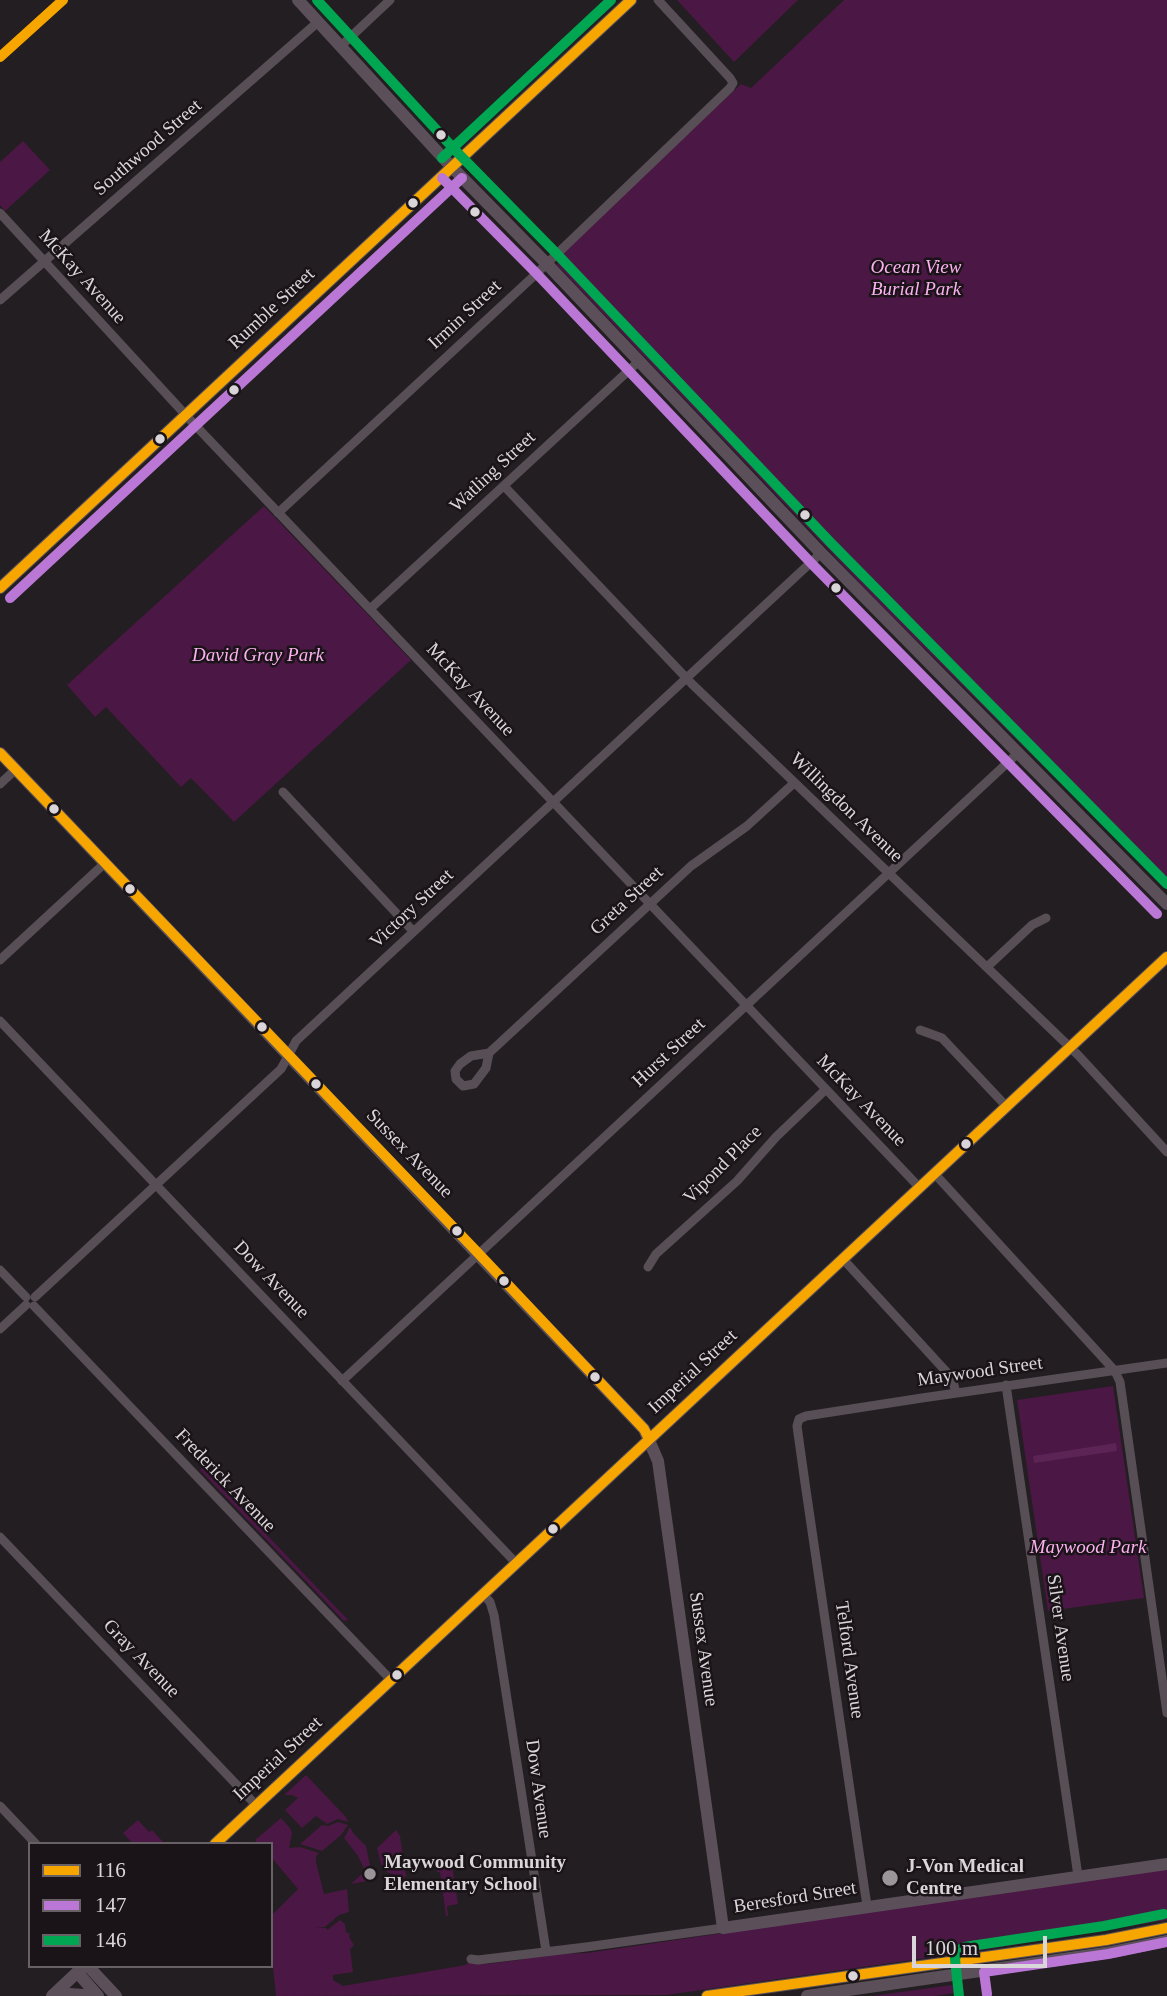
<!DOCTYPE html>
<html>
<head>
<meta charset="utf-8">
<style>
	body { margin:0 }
	#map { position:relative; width:1167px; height:1996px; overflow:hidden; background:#231e21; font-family:"Times New Roman",serif }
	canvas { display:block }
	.legend { position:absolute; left:28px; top:1842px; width:245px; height:126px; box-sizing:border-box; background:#1a1419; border:2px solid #676166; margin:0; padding:9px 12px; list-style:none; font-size:21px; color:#dad5d9 }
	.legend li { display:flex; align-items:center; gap:14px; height:35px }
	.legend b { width:35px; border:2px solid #676166 }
	.scale { position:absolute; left:912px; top:1936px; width:135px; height:32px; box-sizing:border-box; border:4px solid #dad5d9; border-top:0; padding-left:9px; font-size:21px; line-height:24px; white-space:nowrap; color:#dad5d9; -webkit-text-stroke:5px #1a1419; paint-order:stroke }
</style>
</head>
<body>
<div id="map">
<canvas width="1167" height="1996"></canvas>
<ul class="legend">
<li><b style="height:9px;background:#f7a600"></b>116</li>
<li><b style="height:9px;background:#ba77d6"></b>147</li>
<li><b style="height:9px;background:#00a651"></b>146</li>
</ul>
<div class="scale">100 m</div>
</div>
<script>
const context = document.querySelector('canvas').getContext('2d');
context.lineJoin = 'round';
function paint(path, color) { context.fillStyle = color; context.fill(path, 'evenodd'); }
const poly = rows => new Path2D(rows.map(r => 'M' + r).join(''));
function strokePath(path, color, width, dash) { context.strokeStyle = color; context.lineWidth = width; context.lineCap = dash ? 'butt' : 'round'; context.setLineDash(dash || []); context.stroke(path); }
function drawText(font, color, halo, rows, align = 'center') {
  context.font = font + ' "Times New Roman",serif'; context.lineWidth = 5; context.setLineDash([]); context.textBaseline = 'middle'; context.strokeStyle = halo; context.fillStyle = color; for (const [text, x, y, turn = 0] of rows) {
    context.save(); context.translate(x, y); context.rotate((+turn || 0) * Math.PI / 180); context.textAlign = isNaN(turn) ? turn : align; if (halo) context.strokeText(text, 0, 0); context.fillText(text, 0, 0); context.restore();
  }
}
const green = poly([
	[677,0,798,0,734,62],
	[844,0,1167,0,1167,889,877,601,557,265,558,257,562,252,741,84,751,88],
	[23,141,50,170,5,211,0,205,0,162],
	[264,506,411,660,234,822,191,778,181,787,106,707,95,717,67,685],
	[1113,1386,1144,1598,1048,1611,1017,1400],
	[202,1467,348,1620,344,1621,200,1470],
	[306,1775,346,1817,348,1822,338,1819,327,1824,316,1816,302,1828,285,1810,298,1798,292,1795,284,1795],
	[281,1818,290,1828,292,1833,289,1848,300,1847,319,1853,316,1856,316,1862,324,1894,347,1889,349,1912,339,1915,325,1927,316,1928,326,1928,327,1930,340,1920,345,1924,346,1932,350,1934,349,1937,354,1945,350,1949,353,1972,333,1975,333,1980,343,1986,466,1965,469,1961,488,1964,525,1959,532,1955,587,1953,1167,1868,1167,1920,982,1950,666,1995,276,1996,271,1948,271,1916,298,1889,271,1857,271,1844,259,1844,255,1840],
	[138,1820,149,1832,152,1830,165,1844,133,1844,123,1833],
	[338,1822,348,1825,341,1835,322,1851,300,1844,322,1825,328,1826],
	[350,1827,354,1834,366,1846,373,1880,351,1884,365,1871,358,1856,344,1838],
	[396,1830,400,1836,406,1876,403,1879,387,1872,381,1864,377,1848],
	[435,1858,441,1858,444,1867,452,1866,458,1904,447,1906,448,1916,446,1916,440,1872,437,1872],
	[959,1984,958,1992,954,1993,935,1996,872,1996]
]);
const forest = poly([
	[1116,1443,1117,1451,1034,1463,1033,1456]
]);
const street = poly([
	[341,46,390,0],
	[0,57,63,0],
	[0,213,194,424,919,1187],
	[0,300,318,22],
	[504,486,692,684,1078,1055,1167,1152],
	[278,513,536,274,730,88,733,83,730,78,658,0],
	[370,609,639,361],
	[0,784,16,769],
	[283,792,413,931],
	[0,960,105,863],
	[987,967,1032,925,1046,918],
	[0,1021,516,1563],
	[920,1030,942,1038,1007,1107],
	[489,1053,486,1068,474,1084,463,1086,456,1079,455,1071,460,1064,471,1056,489,1053,691,866,747,826,794,783],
	[934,1173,1115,1371,1120,1382,1125,1417,1167,1713],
	[843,1259,952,1378,956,1393],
	[648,1267,656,1254,737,1181,776,1137,825,1090],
	[0,1270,26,1297],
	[35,1297,281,1069,296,1041,821,553],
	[34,1306,391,1680],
	[0,1329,26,1305],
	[342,1381,1019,752],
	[1006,1385,1078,1876],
	[0,1537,256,1805],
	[483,1594,490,1602,494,1615,546,1951],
	[0,1806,36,1844],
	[867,1906,805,1483,797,1426,799,1419,806,1416,922,1398,1167,1363],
	[471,1959,478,1960,586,1947,723,1928]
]);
const secondary = poly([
	[298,0,445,160,546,263,821,553,1167,904],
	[0,588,631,0],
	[0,753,644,1429,658,1461,723,1928,1167,1864],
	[215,1844,1167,957],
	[88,1966,116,1996],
	[77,1972,98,1996],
	[55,1993,98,1996],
	[52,1996,84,1966],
	[707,1996,1106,1940,1167,1928],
	[807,1996,1112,1952,1167,1941]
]);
const bus1 = poly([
	[0,57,63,0],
	[0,588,631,0],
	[0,753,479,1254,644,1429,649,1439],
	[215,1844,1167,957],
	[707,1996,1106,1940,1167,1928]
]);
const bus2 = poly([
	[442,178,536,273,811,563,1157,914],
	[10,598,462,178],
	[987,1994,984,1972,1108,1954,1167,1942]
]);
const bus3 = poly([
	[317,0,455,150,556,253,831,543,1167,884],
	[442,158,611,0],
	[959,1996,955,1959,958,1951,964,1947,1104,1926,1164,1914]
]);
const markers = [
	[441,135,6,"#dad5d9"],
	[413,203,6,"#dad5d9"],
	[475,212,6,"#dad5d9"],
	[234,390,6,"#dad5d9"],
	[160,439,6,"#dad5d9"],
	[805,515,6,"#dad5d9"],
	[836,588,6,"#dad5d9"],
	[54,809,6,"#dad5d9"],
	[130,889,6,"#dad5d9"],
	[262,1027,6,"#dad5d9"],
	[316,1084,6,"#dad5d9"],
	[966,1144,6,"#dad5d9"],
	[457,1231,6,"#dad5d9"],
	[504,1281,6,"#dad5d9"],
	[595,1377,6,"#dad5d9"],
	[553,1529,6,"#dad5d9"],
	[397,1675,6,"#dad5d9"],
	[370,1874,7,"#9a9599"],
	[890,1878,9,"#9a9599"],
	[853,1976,6,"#dad5d9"]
];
const streetNames = [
	["Southwood Street",148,148,-41],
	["McKay Avenue",82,277,48],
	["Rumble Street",272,309,-43],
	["Irmin Street",465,315,-43],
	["Watling Street",493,472,-43],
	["McKay Avenue",470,690,47],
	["Willingdon Avenue",846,808,44],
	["Greta Street",627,901,-43],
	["Victory Street",412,909,-43],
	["Hurst Street",669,1053,-43],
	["McKay Avenue",861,1101,46],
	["Sussex Avenue",409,1154,46],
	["Vipond Place",723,1165,-45],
	["Dow Avenue",271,1280,46],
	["Imperial Street",693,1372,-43],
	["Maywood Street",980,1372,-8],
	["Frederick Avenue",225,1481,46],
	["Silver Avenue",1060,1628,82],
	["Sussex Avenue",703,1649,82],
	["Gray Avenue",141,1659,46],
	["Telford Avenue",849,1660,82],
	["Imperial Street",278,1759,-43],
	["Dow Avenue",538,1789,82],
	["Beresford Street",795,1898,-9]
];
const parkNames = [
	["Ocean View",916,268],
	["Burial Park",916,290],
	["David Gray Park",258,656],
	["Maywood Park",1088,1548]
];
const poiNames = [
	["Maywood Community",384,1863],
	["Elementary School",384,1885],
	["J-Von Medical",906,1867],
	["Centre",906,1889]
];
paint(green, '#4b1744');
paint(forest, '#5c2455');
strokePath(street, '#584e56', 9);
strokePath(secondary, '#5b5059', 12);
strokePath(bus1, '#f7a600', 10);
strokePath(bus2, '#ba77d6', 10);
strokePath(bus3, '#00a651', 10);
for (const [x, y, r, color] of markers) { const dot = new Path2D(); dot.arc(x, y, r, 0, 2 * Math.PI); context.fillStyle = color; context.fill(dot); strokePath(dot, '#1a1419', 2.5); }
drawText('19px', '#dad5d9', '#1a1419', streetNames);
drawText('italic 19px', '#fcb0ef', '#1a1419', parkNames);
drawText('bold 19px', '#dad5d9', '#1a1419', poiNames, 'left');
</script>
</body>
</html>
